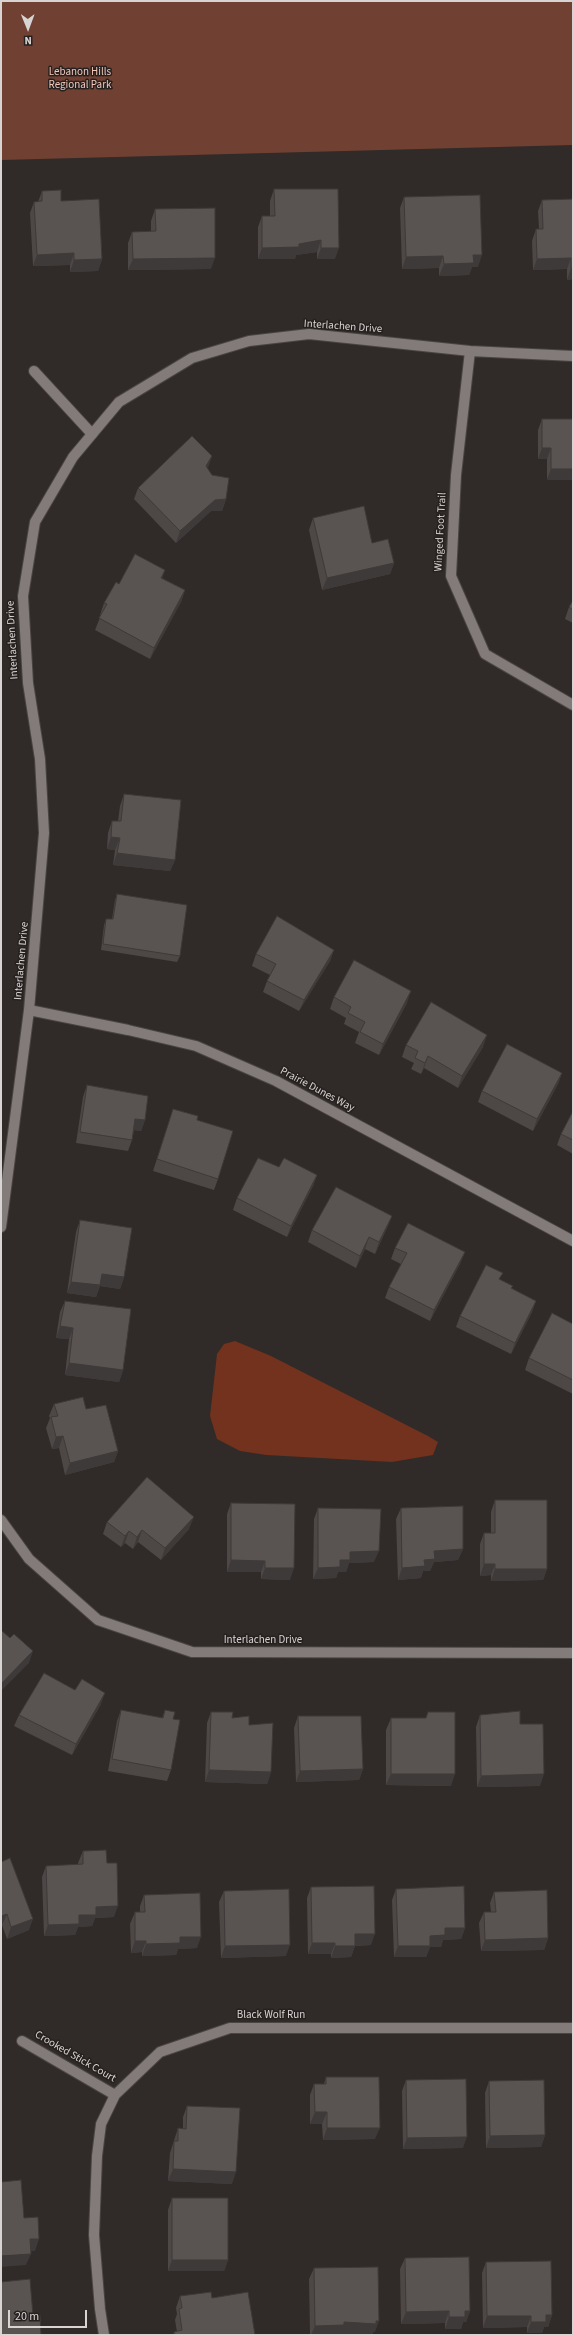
<!DOCTYPE html>
<html>
<head>
<meta charset="utf-8">
<style>
	body { margin:0 }
	#map { position:relative; width:574px; height:2336px; overflow:hidden; background:#302a28; font-family:"Source Sans 3",sans-serif }
	canvas { display:block }
	.frame { position:absolute; inset:0; border:2px solid #d8d4d3; pointer-events:none }
	.north { position:absolute; left:8px; top:8px; width:40px; height:40px; -webkit-text-stroke:3px #26201f; paint-order:stroke; rotate:179deg; font-size:11px; font-weight:700; line-height:16px; text-align:center; color:#d8d4d3 }
	.north::after { content:''; display:block; margin:auto; width:14px; height:18px; background:#d8d4d3; clip-path:polygon(50% 0,100% 100%,50% 72%,0 100%) }
	.scale { position:absolute; left:8px; top:2310px; width:79px; height:18px; box-sizing:border-box; border:2px solid #d8d4d3; border-top:0; padding-left:5px; font-size:12px; line-height:14px; white-space:nowrap; color:#d8d4d3; -webkit-text-stroke:3px #26201f; paint-order:stroke }
</style>
</head>
<body>
<div id="map">
<canvas width="574" height="2336"></canvas>
<div class="frame"></div>
<div class="north">N</div>
<div class="scale">20 m</div>
</div>
<script>
const context = document.querySelector('canvas').getContext('2d');
context.lineJoin = 'round';
function paint(path, color) { context.fillStyle = color; context.fill(path, 'evenodd'); }
const poly = rows => new Path2D(rows.map(r => 'M' + r).join(''));
function strokePath(path, color, width, dash) { context.strokeStyle = color; context.lineWidth = width; context.lineCap = dash ? 'butt' : 'round'; context.setLineDash(dash || []); context.stroke(path); }
function drawText(font, color, halo, rows, align = 'center') {
  context.font = font + ' "Source Sans 3",sans-serif'; context.lineWidth = 3; context.setLineDash([]); context.textBaseline = 'middle'; context.strokeStyle = halo; context.fillStyle = color; for (const [text, x, y, turn = 0] of rows) {
    context.save(); context.translate(x, y); context.rotate((+turn || 0) * Math.PI / 180); context.textAlign = isNaN(turn) ? turn : align; if (halo) context.strokeText(text, 0, 0); context.fillText(text, 0, 0); context.restore();
  }
}
const green = poly([
	[1,1,573,1,573,145,1,160]
]);
const water = poly([
	[235,1341,271,1356,428,1436,438,1442,433,1455,392,1462,266,1455,240,1451,217,1439,210,1416,217,1354,224,1344]
]);
const service = poly([
	[34,371,92,434]
]);
const minor = poly([
	[470,351,456,475,451,576,485,654,573,705],
	[29,1010,128,1030,196,1046,276,1081,573,1241],
	[1,1227,29,1010,44,833,40,759,28,683,23,596,35,522,73,457,119,402,192,358,249,341,309,334,470,351,573,356],
	[1,1520,29,1559,98,1620,192,1652,573,1653],
	[22,2041,115,2095],
	[104,2335,100,2309,94,2235,97,2156,101,2124,115,2095,160,2052,230,2028,573,2028]
]);
const wall = poly([
	[274,189,338,189,335,259,317,259,317,252,296,255,295,259,258,259,258,227,262,216,270,216,270,201],
	[42,191,61,201,102,259,98,271,70,272,70,265,33,266,30,213,34,202,38,202],
	[404,197,478,267,472,267,469,275,439,276,439,268,402,269,400,208],
	[573,199,573,279,567,280,567,269,533,270,532,241,536,229,539,229,538,211,542,200],
	[155,209,211,269,128,270,128,243,132,232,151,232,151,221],
	[542,419,573,419,547,480,547,459,538,459,538,430],
	[207,468,226,499,222,511,211,511,176,543,134,499,138,488],
	[313,518,372,543,394,563,390,574,322,590,309,530],
	[165,570,162,578,185,590,181,602,150,659,95,630,101,615,100,615,104,603,119,584],
	[573,600,573,623,565,619,569,607],
	[124,794,175,860,170,871,113,865,115,850,107,849,108,833,112,821,118,821,120,806],
	[117,894,180,956,177,962,101,950,104,925,106,919,112,919,115,900],
	[334,950,330,961,299,1011,263,992,267,981,270,975,252,966,256,954],
	[334,997,407,1003,379,1055,355,1043,359,1032,344,1024,346,1018,330,1009],
	[406,1045,483,1047,458,1088,424,1068,421,1074,411,1069,414,1063,402,1057],
	[562,1073,558,1084,533,1131,478,1102,482,1091],
	[87,1085,145,1120,141,1131,134,1130,132,1140,128,1151,76,1143,83,1097],
	[173,1109,197,1120,218,1179,214,1190,153,1171],
	[573,1111,573,1154,557,1145,561,1134],
	[279,1167,317,1175,313,1186,287,1237,233,1210,237,1198],
	[392,1216,387,1228,375,1254,365,1249,356,1268,308,1242,312,1230],
	[80,1220,124,1277,120,1289,100,1286,96,1297,67,1293,76,1232],
	[395,1248,465,1252,460,1264,430,1321,385,1298,389,1287,401,1264,391,1259],
	[500,1280,512,1289,536,1301,532,1312,511,1354,456,1327,460,1316],
	[65,1301,123,1370,119,1382,65,1375,69,1339,56,1338,60,1312],
	[573,1324,573,1394,525,1370,529,1358],
	[54,1404,86,1409,118,1451,114,1462,65,1475,59,1448,52,1449,46,1428,50,1418,49,1416],
	[495,1500,547,1569,543,1580,491,1581,491,1575,480,1576,480,1544,484,1533,491,1533,491,1512],
	[231,1503,290,1580,261,1579,261,1572,227,1572,227,1514],
	[318,1508,374,1562,349,1563,346,1572,338,1572,336,1578,313,1579,314,1519],
	[401,1508,463,1549,458,1560,434,1562,430,1571,423,1571,421,1578,398,1580,396,1519],
	[107,1522,189,1529,161,1560,138,1542,133,1549,125,1543,121,1547,103,1534],
	[75,1690,101,1704,72,1755,14,1726,19,1715],
	[121,1710,162,1718,165,1710,173,1719,171,1770,167,1781,108,1771,117,1721],
	[211,1712,232,1718,249,1725,271,1772,267,1784,205,1782,207,1723],
	[480,1715,520,1724,540,1786,477,1787,476,1727],
	[298,1716,363,1769,359,1780,296,1782,294,1728],
	[391,1718,451,1786,386,1785,386,1730],
	[83,1851,107,1863,114,1917,95,1918,92,1926,78,1927,75,1935,44,1936,42,1877,46,1866,78,1865,78,1863],
	[1,1862,29,1930,7,1939,2,1925,1,1926],
	[311,1887,371,1945,355,1946,351,1957,331,1958,331,1954,308,1954,307,1898],
	[396,1889,465,1928,461,1939,443,1940,441,1947,430,1947,426,1957,394,1957,392,1900],
	[224,1891,286,1956,221,1958,219,1902],
	[494,1892,548,1938,544,1950,481,1951,479,1923,484,1912,491,1912,490,1903],
	[144,1895,197,1948,178,1949,176,1955,142,1956,142,1952,131,1953,130,1924,135,1912,140,1912,140,1906],
	[326,2077,375,2139,323,2140,322,2124,310,2124,310,2095,314,2084,324,2084],
	[406,2080,463,2148,403,2149,402,2091],
	[489,2081,545,2135,541,2147,486,2148,485,2093],
	[187,2106,232,2184,168,2181,170,2153,178,2128,183,2129,183,2117],
	[172,2198,228,2260,224,2271,168,2271,168,2210],
	[405,2258,470,2311,466,2322,463,2322,461,2329,445,2329,445,2323,401,2324,400,2269],
	[486,2262,552,2315,548,2327,544,2327,542,2333,527,2333,527,2327,483,2328,482,2273],
	[314,2268,375,2332,373,2332,372,2335,357,2335,341,2334,340,2335,310,2335,309,2279],
	[180,2296,212,2298,255,2335,173,2335,174,2332,177,2332,175,2320,177,2314,176,2308]
]);
const shadedWall = poly([
	[321,240,317,252,296,255,295,259,258,259,262,248,299,244],
	[321,248,339,248,335,259,317,259],
	[74,253,70,265,33,266,37,255],
	[473,255,482,255,478,267,472,267,469,275,439,276,444,264],
	[443,256,439,268,402,269,406,257],
	[215,258,211,269,128,270,133,259],
	[571,258,567,269,533,270,537,259],
	[102,259,98,271,70,272,74,260],
	[571,268,573,268,573,279,567,280],
	[542,448,551,448,547,459,538,459],
	[212,456,208,468,206,466],
	[551,469,573,469,573,480,547,480],
	[226,499,222,511,211,511,176,543,180,531,215,500],
	[394,563,390,574,322,590,327,578],
	[185,590,181,602,150,659,154,648],
	[111,837,120,838,115,850,107,849],
	[117,853,175,860,170,871,113,865],
	[334,950,330,961,299,1011,304,1000],
	[411,991,407,1003,379,1055,383,1044],
	[487,1035,483,1047,458,1088,462,1076],
	[428,1056,424,1068,421,1074,425,1063],
	[562,1073,558,1084,533,1131,537,1119],
	[135,1119,145,1120,141,1131,131,1130],
	[317,1175,313,1186,287,1237,291,1226],
	[392,1216,387,1228,375,1254,379,1242],
	[369,1237,365,1249,356,1268,360,1256],
	[465,1252,460,1264,430,1321,434,1310],
	[102,1274,124,1277,120,1289,100,1286,96,1297,67,1293,71,1282],
	[536,1301,532,1312,511,1354,515,1343],
	[60,1326,73,1328,69,1339,56,1338],
	[69,1363,123,1370,119,1382,65,1375],
	[63,1436,59,1448,52,1449,56,1437],
	[118,1451,114,1462,65,1475,70,1463],
	[194,1517,189,1529,161,1560,165,1548],
	[142,1530,138,1542,133,1549,137,1537],
	[129,1531,125,1543,121,1547,125,1536],
	[463,1549,458,1560,434,1562,430,1571,423,1571,421,1578,398,1580,402,1568,424,1560,434,1551],
	[379,1551,374,1562,349,1563,346,1572,338,1572,336,1578,313,1579,318,1568,340,1560,350,1552],
	[231,1560,265,1561,261,1572,227,1572],
	[484,1564,495,1564,491,1575,480,1576],
	[265,1568,294,1568,290,1580,261,1579],
	[495,1569,547,1569,543,1580,491,1581],
	[33,1651,29,1663,1,1691,1,1684],
	[105,1693,101,1704,72,1755,76,1744],
	[363,1769,359,1780,296,1782,300,1771],
	[209,1770,271,1772,267,1784,205,1782],
	[391,1774,455,1774,451,1786,386,1785],
	[544,1774,540,1786,477,1787,481,1776],
	[118,1906,114,1917,95,1918,92,1926,78,1927,75,1935,44,1936,48,1925,79,1915,96,1907],
	[7,1914,2,1925,1,1926,1,1916],
	[33,1919,29,1930,7,1939,11,1927],
	[445,1928,465,1928,461,1939,443,1940,441,1947,430,1947,426,1957,394,1957,398,1946,430,1936],
	[355,1934,375,1934,371,1945,351,1946],
	[180,1937,201,1937,197,1948,178,1949,176,1955,142,1956,146,1944],
	[548,1938,544,1950,481,1951,485,1940],
	[135,1941,146,1941,142,1952,131,1953],
	[312,1943,335,1943,331,1954,308,1954],
	[290,1945,286,1956,221,1958,225,1946],
	[335,1946,355,1946,351,1957,331,1958],
	[315,2112,327,2112,322,2124,310,2124],
	[327,2128,380,2128,375,2139,323,2140],
	[545,2135,541,2147,486,2148,490,2136],
	[467,2137,463,2148,403,2149,407,2138],
	[173,2169,236,2172,232,2184,168,2181],
	[30,2239,39,2239,35,2251,26,2251],
	[31,2254,26,2265,1,2267,1,2256],
	[172,2260,228,2260,224,2271,168,2271],
	[449,2311,445,2323,401,2324,406,2312],
	[465,2311,470,2311,466,2322,463,2322,461,2329,445,2329,449,2317],
	[546,2315,552,2315,548,2327,544,2327,542,2333,527,2333,531,2322],
	[487,2316,531,2316,527,2327,483,2328],
	[379,2321,375,2332,373,2332,372,2335,357,2335,341,2334,340,2335,311,2335,315,2326,344,2322]
]);
const building = poly([
	[274,189,338,189,339,248,321,248,321,240,299,244,299,247,262,248,262,216,275,216,274,189],
	[61,190,61,201,99,199,102,259,74,260,74,253,37,255,34,202,42,201,42,191,61,190],
	[480,195,482,255,473,255,474,263,444,264,443,256,406,257,404,197,480,195],
	[573,199,573,268,571,268,571,258,537,259,536,229,543,229,542,200,573,199],
	[215,208,215,258,133,259,132,232,156,231,155,209,215,208],
	[542,419,573,419,573,469,551,469,551,448,542,448,542,419],
	[192,436,212,456,206,466,212,475,229,478,226,499,215,500,180,531,138,488,192,436],
	[364,506,372,543,388,539,394,563,327,578,313,518,364,506],
	[135,554,165,570,161,578,185,590,154,648,99,618,107,604,104,603,116,582,119,584,135,554],
	[573,600,573,610,569,607,573,600],
	[124,794,181,800,175,860,117,853,120,838,111,837,112,821,121,821,124,794],
	[117,894,187,905,180,956,103,944,106,919,113,919,117,894],
	[277,916,334,950,304,1000,267,981,276,964,256,954,277,916],
	[354,960,411,991,383,1044,360,1032,365,1022,348,1013,351,1007,334,997,354,960],
	[431,1002,487,1035,462,1076,428,1056,425,1063,415,1058,418,1051,406,1045,431,1002],
	[507,1044,562,1073,537,1119,482,1091,507,1044],
	[87,1085,148,1096,145,1120,135,1119,132,1140,80,1132,87,1085],
	[173,1109,198,1116,197,1120,233,1131,218,1179,157,1159,173,1109],
	[573,1111,573,1140,561,1134,573,1111],
	[258,1158,279,1167,284,1158,317,1175,291,1226,237,1198,258,1158],
	[336,1187,392,1216,379,1242,369,1237,360,1256,312,1230,336,1187],
	[80,1220,132,1228,124,1277,102,1274,100,1285,71,1282,80,1220],
	[408,1223,465,1252,434,1310,389,1287,407,1253,395,1248,408,1223],
	[486,1265,503,1273,499,1279,513,1286,511,1288,536,1301,515,1343,460,1316,486,1265],
	[65,1301,131,1309,123,1370,69,1363,73,1328,60,1326,65,1301],
	[552,1313,573,1324,573,1380,529,1358,552,1313],
	[83,1397,86,1409,106,1405,118,1451,70,1463,63,1436,56,1437,51,1417,58,1416,54,1404,83,1397],
	[147,1477,194,1517,165,1548,142,1530,137,1537,129,1531,125,1536,107,1522,147,1477],
	[495,1500,547,1500,547,1569,495,1569,495,1564,484,1564,484,1533,495,1533,495,1500],
	[231,1503,295,1504,294,1568,265,1568,265,1561,231,1560,231,1503],
	[463,1506,463,1549,434,1551,435,1559,424,1560,425,1566,402,1568,401,1508,463,1506],
	[318,1508,381,1509,379,1551,350,1552,350,1560,340,1560,340,1567,318,1568,318,1508],
	[1,1630,10,1638,14,1634,33,1651,1,1684,1,1630],
	[44,1673,75,1690,82,1679,105,1693,76,1744,19,1715,44,1673],
	[121,1710,163,1718,165,1710,175,1712,173,1719,180,1720,171,1770,112,1759,121,1710],
	[520,1711,520,1724,543,1724,544,1774,481,1776,480,1715,520,1711],
	[211,1712,233,1712,232,1718,249,1716,249,1725,273,1723,271,1772,209,1770,211,1712],
	[428,1712,455,1712,455,1774,391,1774,391,1718,426,1718,428,1712],
	[298,1716,361,1716,363,1769,300,1771,298,1716],
	[106,1850,107,1863,117,1863,118,1906,96,1907,96,1915,79,1915,79,1924,48,1925,46,1866,83,1864,83,1851,106,1850],
	[10,1858,33,1919,11,1927,7,1914,1,1916,1,1862,10,1858],
	[374,1886,375,1934,355,1934,355,1946,335,1946,335,1943,312,1943,311,1887,374,1886],
	[464,1886,465,1928,445,1928,445,1935,430,1936,430,1946,398,1946,396,1889,464,1886],
	[289,1889,290,1945,225,1946,224,1891,289,1889],
	[547,1890,548,1938,485,1940,484,1912,496,1912,494,1892,547,1890],
	[200,1893,201,1937,180,1937,180,1943,146,1944,146,1941,135,1941,135,1912,145,1912,144,1895,200,1893],
	[326,2077,379,2077,380,2128,327,2128,327,2112,315,2112,314,2084,326,2084,326,2077],
	[466,2079,467,2137,407,2138,406,2080,466,2079],
	[544,2080,545,2135,490,2136,489,2081,544,2080],
	[187,2106,240,2108,236,2172,173,2169,174,2141,178,2141,178,2128,186,2129,187,2106],
	[21,2180,24,2218,38,2217,39,2239,30,2239,31,2254,1,2256,1,2182,21,2180],
	[172,2198,228,2198,228,2260,172,2260,172,2198],
	[469,2257,470,2311,465,2311,465,2317,449,2317,449,2311,406,2312,405,2258,469,2257],
	[551,2261,552,2315,546,2315,546,2322,531,2322,531,2316,487,2316,486,2262,551,2261],
	[378,2267,379,2321,376,2321,376,2324,344,2322,344,2325,315,2326,314,2268,378,2267],
	[30,2279,33,2316,40,2315,41,2335,1,2335,1,2282,30,2279],
	[211,2292,212,2298,248,2292,255,2335,175,2335,174,2332,182,2330,179,2309,182,2308,180,2296,211,2292]
]);
const parkNames = [
	["Lebanon Hills",80,73],
	["Regional Park",80,86]
];
const streetNames = [
	["Interlachen Drive",343,327,4],
	["Winged Foot Trail",441,532,-87],
	["Interlachen Drive",13,640,-93],
	["Interlachen Drive",22,961,-85],
	["Prairie Dunes Way",317,1090,28],
	["Interlachen Drive",263,1641],
	["Black Wolf Run",271,2016],
	["Crooked Stick Court",75,2057,30]
];
paint(green, '#704133');
paint(water, '#72321d');
strokePath(service, '#4a4543', 12);
strokePath(minor, '#4a4543', 12);
strokePath(service, '#827b79', 10);
strokePath(minor, '#827b79', 10);
paint(wall, '#4d4746');
paint(shadedWall, '#3e3a39');
paint(building, '#595351');
strokePath(building, '#3e3a39', 1);
drawText('11px', '#f2c8bb', '#26201f', parkNames);
drawText('11px', '#d8d4d3', '#26201f', streetNames);
</script>
</body>
</html>
